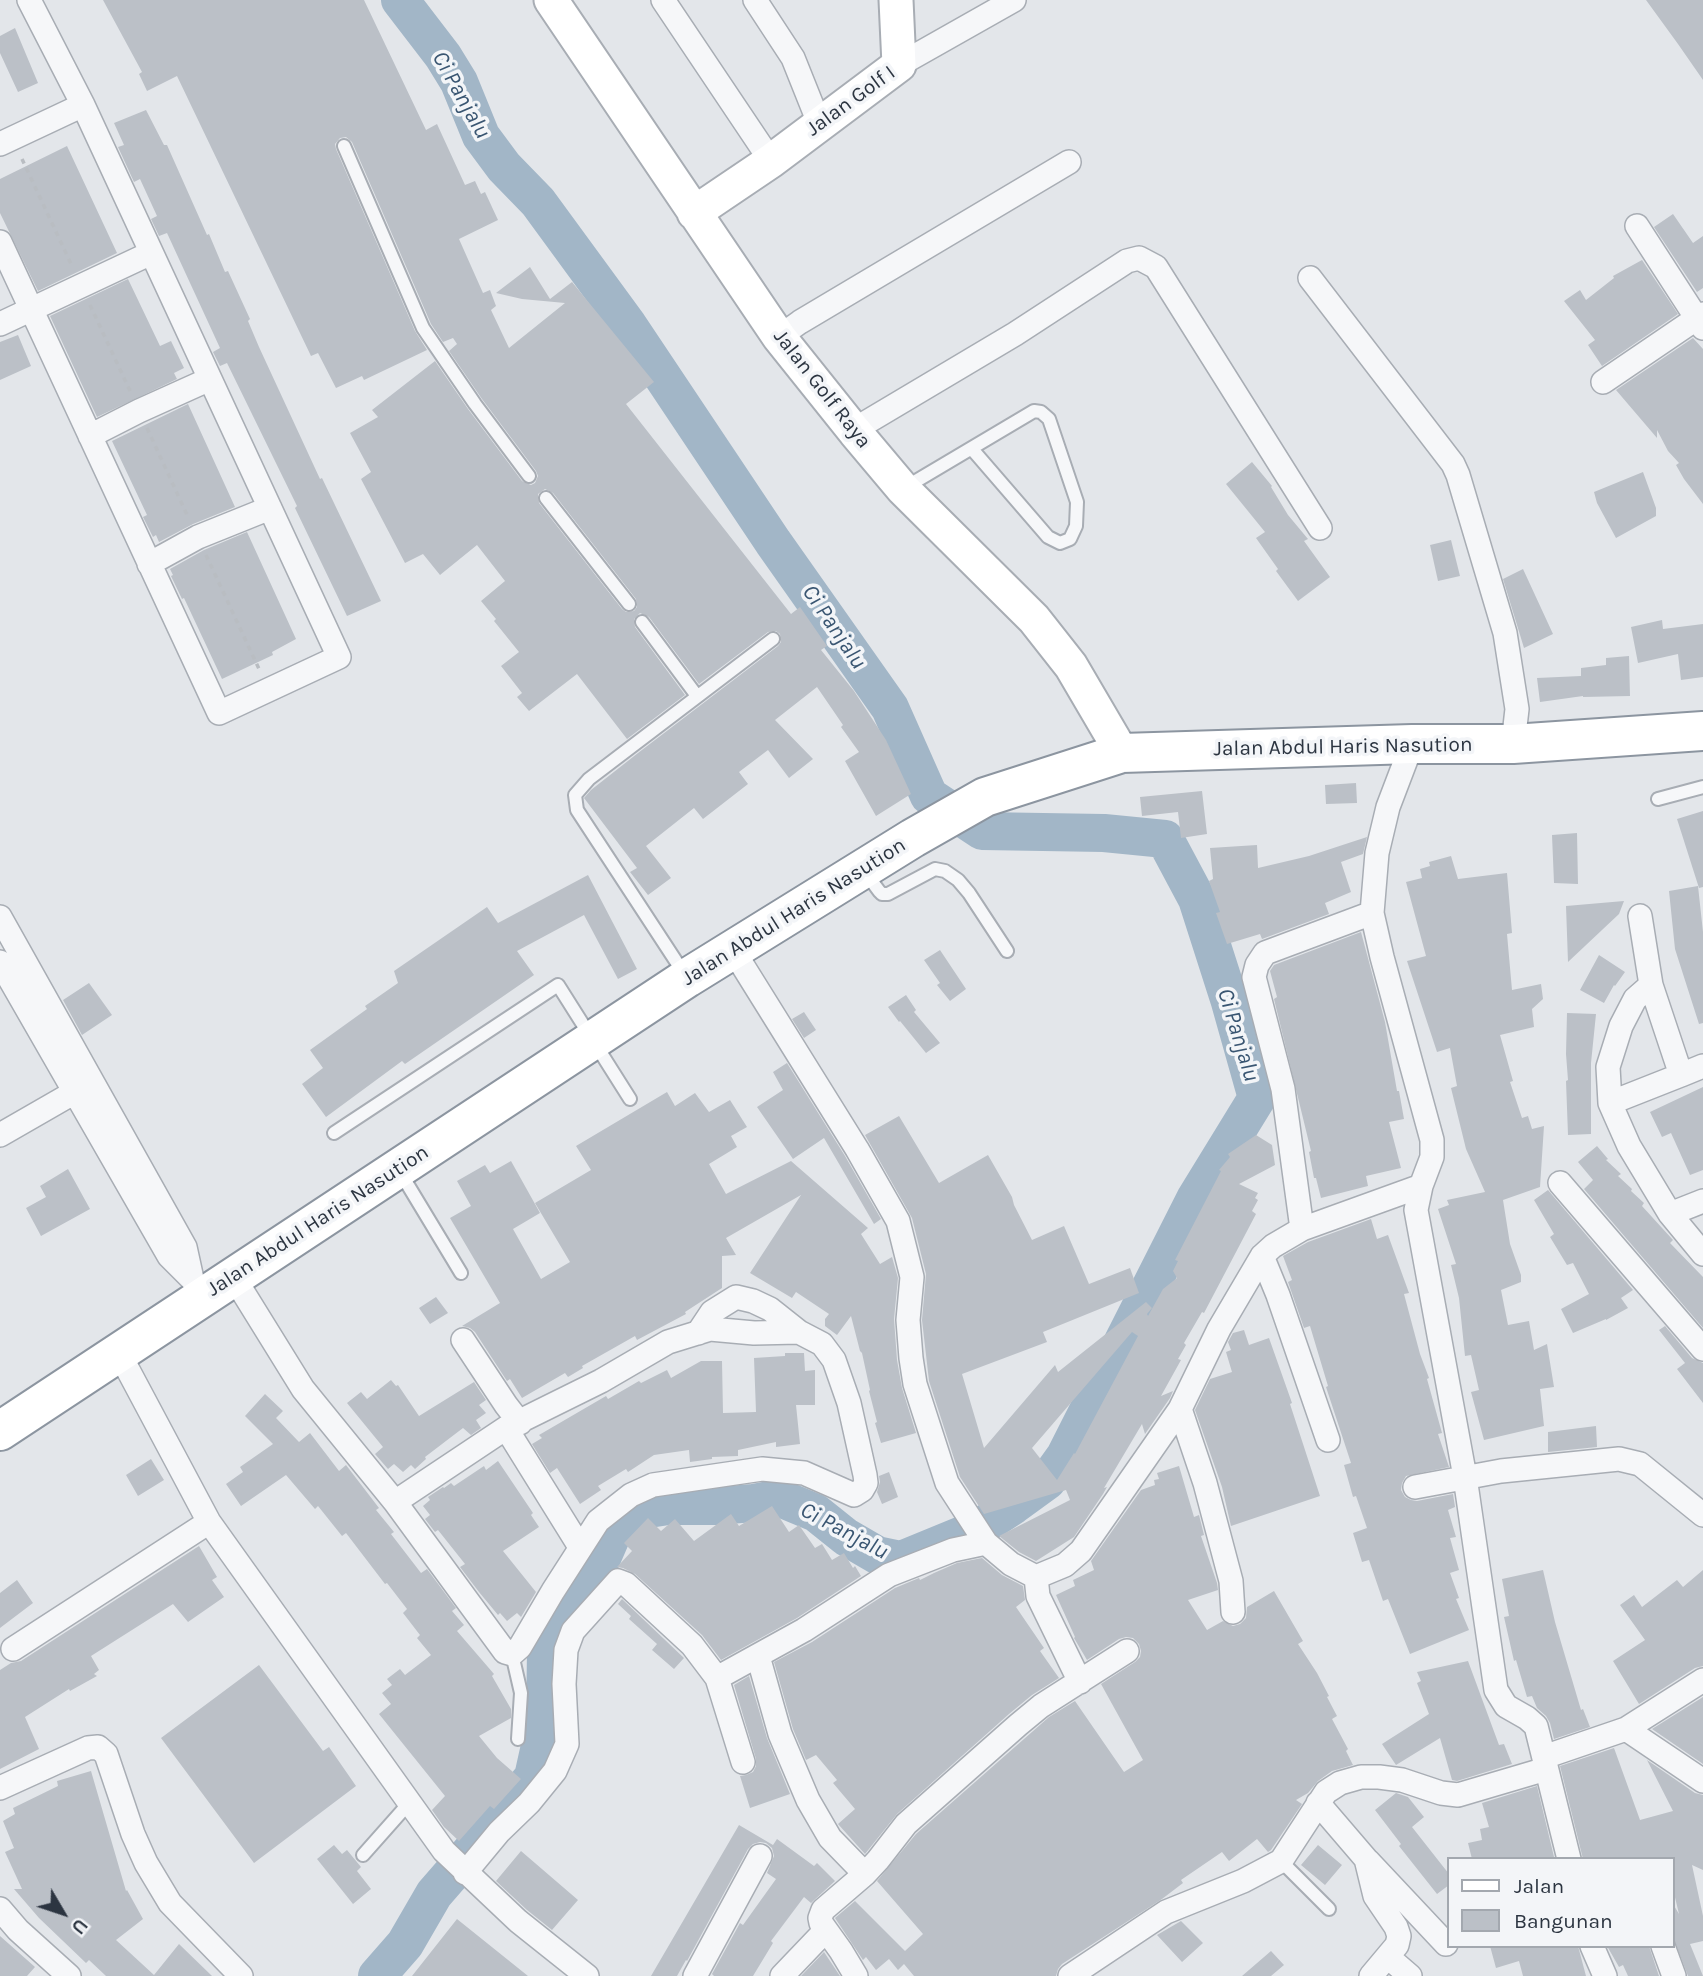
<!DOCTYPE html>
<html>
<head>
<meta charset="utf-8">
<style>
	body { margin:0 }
	#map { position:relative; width:1703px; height:1976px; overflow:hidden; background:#e3e6ea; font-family:Karla,sans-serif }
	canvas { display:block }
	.legend { position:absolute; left:1447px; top:1857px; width:228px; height:91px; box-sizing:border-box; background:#f3f5f8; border:2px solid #a3a8af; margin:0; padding:9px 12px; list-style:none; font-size:21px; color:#2c3541 }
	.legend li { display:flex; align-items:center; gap:14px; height:35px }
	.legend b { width:35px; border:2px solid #a3a8af }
	.north { position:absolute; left:28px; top:1878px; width:70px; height:70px; -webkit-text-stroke:5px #f3f5f8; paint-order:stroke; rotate:129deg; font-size:19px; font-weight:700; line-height:28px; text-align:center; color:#2c3541 }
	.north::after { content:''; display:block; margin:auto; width:24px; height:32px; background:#2c3541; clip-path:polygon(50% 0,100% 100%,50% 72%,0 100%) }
</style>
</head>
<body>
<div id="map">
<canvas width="1703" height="1976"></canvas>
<ul class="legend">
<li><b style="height:9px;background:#fff"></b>Jalan</li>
<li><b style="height:19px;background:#bbc0c7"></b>Bangunan</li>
</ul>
<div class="north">U</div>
</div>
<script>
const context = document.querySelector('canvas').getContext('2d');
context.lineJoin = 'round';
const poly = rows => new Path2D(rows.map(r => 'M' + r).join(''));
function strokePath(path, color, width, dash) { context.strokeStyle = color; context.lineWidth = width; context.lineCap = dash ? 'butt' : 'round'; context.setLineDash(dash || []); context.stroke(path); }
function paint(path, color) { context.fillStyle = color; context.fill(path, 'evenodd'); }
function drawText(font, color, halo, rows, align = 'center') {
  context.font = font + ' Karla,sans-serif'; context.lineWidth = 7; context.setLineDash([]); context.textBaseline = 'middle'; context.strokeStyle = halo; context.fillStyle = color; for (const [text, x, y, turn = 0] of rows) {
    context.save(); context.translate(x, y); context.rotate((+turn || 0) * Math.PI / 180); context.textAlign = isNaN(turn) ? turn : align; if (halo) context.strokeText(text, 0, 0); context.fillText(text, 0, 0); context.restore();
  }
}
const river = poly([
	[377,1976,405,1944,434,1894,487,1833,533,1777,545,1723,546,1650,593,1579,612,1535,642,1510,668,1506,715,1506,754,1503,780,1498,816,1513,846,1537,877,1555,901,1560,979,1528,1014,1505,1047,1481,1065,1456,1195,1199,1257,1098,1230,1002,1197,899,1165,839,1104,833,982,831,929,796,890,708,773,542,628,325,538,202,504,167,481,136,459,82,443,56,400,0]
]);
const building = poly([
	[103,0,364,0,426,130,437,124,465,185,475,181,481,194,485,192,498,220,459,239,483,293,490,290,496,306,491,310,509,348,565,303,522,299,496,293,530,267,550,299,572,282,654,382,626,404,791,614,800,607,827,646,821,650,854,691,886,740,911,794,876,816,845,761,859,752,841,727,843,725,817,687,775,720,813,759,789,778,768,750,739,772,748,784,703,819,694,808,646,846,671,878,648,895,630,872,637,868,584,798,591,790,638,753,778,646,781,642,780,634,776,631,768,632,699,684,649,617,640,613,634,619,635,627,685,695,627,739,577,674,529,711,517,697,522,693,501,666,519,652,494,621,496,619,481,601,505,581,477,545,440,575,423,554,405,563,361,479,371,472,350,433,378,417,372,410,435,361,468,409,522,481,531,485,535,483,538,476,536,471,482,399,449,351,457,344,453,338,443,342,431,324,352,142,346,137,340,138,335,144,336,149,415,331,427,350,364,380,362,376,336,388,318,353,311,356,177,76,147,91,139,74,142,72],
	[545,489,553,493,636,599,637,607,634,611,626,612,622,609,539,503,538,494],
	[1646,0,1703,0,1703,80,1678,44],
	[15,28,38,83,18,92,0,53,0,36],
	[146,110,164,145,167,145,207,235,209,234,225,272,228,271,250,319,248,321,259,347,320,479,322,478,381,601,347,616,295,508,297,506,227,363,220,366,213,352,220,348,167,233,159,236,151,219,157,216,140,179,134,182,118,147,124,145,114,123],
	[67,146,117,253,38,291,0,213,0,179],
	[1673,214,1693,243,1703,236,1703,288,1697,292,1654,227],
	[1642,260,1678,314,1602,366,1588,345,1595,340,1564,301,1580,290,1586,300,1614,278,1613,276],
	[128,279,160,346,171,341,184,368,174,373,177,379,97,417,50,316],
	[18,335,31,366,0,380,0,342],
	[1693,338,1703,349,1703,504,1684,479,1676,465,1679,463,1668,451,1657,430,1657,438,1616,390],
	[188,404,235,507,193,524,159,542,156,535,153,537,143,517,147,515,112,441],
	[1252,462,1272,486,1271,487,1288,515,1308,539,1304,541,1330,577,1298,601,1276,571,1278,569,1256,538,1265,532,1226,484],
	[1643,472,1656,508,1656,516,1616,538,1597,503,1594,492],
	[247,532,296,639,272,652,273,655,222,679,184,598,182,599,171,576,173,575,170,569,204,550],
	[1451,540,1460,576,1438,581,1430,545],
	[1523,569,1553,634,1524,648,1503,579],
	[1662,620,1663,629,1703,624,1703,677,1681,680,1678,654,1638,663,1631,627],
	[1629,656,1630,696,1583,697,1583,696,1540,702,1537,678,1581,676,1581,668,1606,665,1606,658],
	[1356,783,1357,803,1326,804,1325,785],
	[1202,791,1207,834,1181,838,1178,812,1142,816,1140,797],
	[1703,811,1703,887,1699,888,1677,819],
	[1577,833,1578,884,1554,883,1552,835],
	[1367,837,1363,854,1341,862,1351,892,1325,903,1329,914,1262,939,1260,934,1227,944,1216,913,1220,912,1209,881,1213,879,1210,848,1257,845,1258,868,1309,856],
	[1451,856,1458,879,1507,873,1512,933,1507,934,1512,990,1541,984,1543,999,1532,1009,1534,1027,1500,1035,1513,1081,1510,1082,1522,1118,1528,1116,1532,1129,1544,1126,1540,1187,1503,1200,1510,1244,1521,1275,1521,1282,1501,1290,1508,1325,1529,1321,1534,1350,1547,1344,1554,1387,1540,1389,1544,1426,1484,1440,1471,1392,1479,1390,1471,1355,1465,1356,1459,1298,1451,1265,1456,1264,1438,1209,1449,1205,1447,1200,1485,1192,1466,1149,1451,1088,1457,1086,1450,1048,1437,1052,1407,961,1426,956,1406,882,1422,878,1420,869,1430,866,1429,862],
	[588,875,637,969,618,979,584,915,517,951,534,975,405,1064,402,1061,326,1117,302,1084,323,1068,310,1050,367,1009,365,1006,398,983,394,971,487,907,498,923],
	[1698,886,1703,932,1703,1023,1699,1024,1675,949,1669,891],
	[1624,901,1619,914,1568,962,1566,906],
	[1361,932,1385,1022,1397,1091,1399,1091,1404,1119,1389,1122,1401,1168,1366,1176,1368,1186,1321,1198,1316,1178,1314,1178,1309,1152,1311,1151,1274,999,1277,997,1270,971,1274,965],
	[940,950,966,989,950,1001,937,985,940,983,924,960],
	[1599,955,1625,972,1615,986,1614,985,1604,1003,1580,990],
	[89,983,112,1015,82,1035,63,1000],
	[906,995,916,1010,914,1012,940,1043,926,1053,900,1021,899,1022,888,1007],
	[804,1012,816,1030,804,1038,792,1019],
	[1567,1013,1596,1014,1591,1063,1591,1134,1568,1135,1566,1081,1568,1080,1566,1054],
	[787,1063,845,1156,881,1219,874,1224,824,1138,793,1159,757,1107,783,1090,773,1072],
	[1703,1087,1703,1170,1690,1175,1671,1133,1662,1137,1650,1112],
	[667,1092,675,1106,695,1093,709,1112,730,1100,747,1127,731,1136,737,1147,709,1164,726,1194,791,1161,868,1228,861,1234,880,1264,892,1257,898,1278,894,1319,897,1360,902,1388,916,1433,881,1443,875,1423,877,1422,869,1391,870,1390,862,1353,860,1351,851,1316,837,1335,825,1326,825,1319,829,1314,796,1292,792,1298,750,1273,801,1195,726,1238,736,1255,722,1256,722,1288,685,1312,686,1314,637,1340,635,1336,582,1366,583,1368,568,1377,565,1373,522,1398,510,1379,507,1381,475,1332,470,1328,462,1326,500,1303,450,1218,471,1206,457,1181,485,1165,490,1173,511,1161,540,1213,513,1229,541,1279,570,1262,535,1203,591,1170,576,1146],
	[899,1116,939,1183,988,1155,1012,1197,1014,1205,1032,1240,1064,1226,1089,1284,1130,1268,1139,1293,1043,1332,1047,1342,962,1374,984,1448,1055,1365,1058,1372,1146,1302,1152,1308,1147,1314,1148,1316,1163,1289,1177,1278,1173,1271,1178,1261,1175,1260,1221,1171,1219,1170,1230,1157,1228,1154,1256,1135,1272,1145,1275,1165,1239,1184,1258,1193,1255,1198,1258,1200,1252,1211,1256,1214,1204,1313,1202,1312,1184,1343,1186,1345,1178,1359,1181,1360,1161,1396,1173,1391,1170,1398,1145,1434,1142,1424,1104,1488,1107,1487,1103,1494,1074,1537,1036,1561,1019,1552,999,1536,1070,1500,1066,1490,984,1514,960,1477,929,1381,922,1320,926,1274,912,1218,865,1135],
	[1132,1332,1138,1336,1075,1454,1074,1453,1057,1480,1032,1448],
	[1597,1146,1608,1159,1606,1160,1621,1174,1618,1176,1632,1189,1631,1191,1644,1203,1642,1206,1673,1240,1670,1243,1703,1277,1703,1328,1584,1189,1593,1180,1578,1162],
	[68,1169,90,1209,41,1236,26,1208,46,1197,40,1186],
	[1548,1190,1633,1290,1621,1298,1628,1308,1606,1320,1606,1319,1573,1333,1561,1309,1589,1294,1573,1263,1567,1265,1550,1237,1554,1234,1534,1200],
	[1371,1219,1377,1239,1388,1235,1409,1293,1404,1294,1420,1354,1429,1378,1427,1379,1442,1433,1438,1434,1449,1467,1406,1476,1402,1483,1401,1490,1405,1497,1411,1500,1417,1501,1453,1494,1455,1507,1448,1510,1456,1537,1450,1538,1459,1570,1450,1573,1459,1598,1456,1599,1469,1630,1410,1654,1388,1599,1383,1601,1369,1560,1362,1562,1353,1533,1367,1528,1356,1496,1353,1497,1344,1465,1351,1463,1326,1387,1328,1386,1310,1326,1304,1328,1288,1282,1292,1280,1283,1256,1308,1242],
	[436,1297,448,1313,430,1324,419,1308],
	[1665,1326,1692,1358,1703,1363,1703,1403,1677,1369,1685,1363,1659,1330],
	[1244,1330,1249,1345,1269,1338,1292,1403,1290,1404,1320,1496,1231,1526,1222,1487,1195,1410,1210,1379,1232,1372,1226,1352,1231,1350,1228,1342,1233,1333],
	[785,1353,804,1353,805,1371,815,1370,815,1405,796,1405,800,1444,776,1447,776,1442,738,1450,738,1456,712,1457,712,1459,690,1462,689,1450,654,1455,628,1472,626,1469,598,1486,601,1490,580,1504,557,1468,550,1473,532,1444,542,1438,539,1435,606,1396,608,1399,639,1381,641,1383,667,1370,671,1378,701,1361,722,1361,723,1413,756,1412,754,1358,785,1356],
	[391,1380,396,1386,398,1385,419,1416,474,1382,486,1400,479,1405,486,1413,476,1420,481,1428,471,1435,463,1428,425,1457,426,1459,415,1469,411,1465,403,1472,394,1464,388,1469,375,1454,383,1447,347,1403,361,1392,367,1399],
	[265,1394,283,1411,276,1418,299,1442,310,1433,339,1471,346,1465,379,1508,376,1510,394,1532,391,1534,421,1573,427,1569,456,1608,452,1611,464,1625,457,1631,494,1674,492,1676,511,1709,511,1718,479,1736,497,1758,521,1779,494,1809,490,1806,459,1841,444,1827,432,1810,445,1796,379,1714,391,1704,382,1693,392,1685,387,1679,400,1669,405,1675,431,1655,417,1638,420,1635,403,1613,407,1609,387,1583,385,1584,346,1533,342,1536,318,1506,315,1509,286,1475,241,1506,226,1484,243,1472,240,1467,273,1444,245,1416],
	[1596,1426,1597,1447,1548,1452,1548,1432],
	[151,1459,164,1480,138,1496,126,1475],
	[498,1461,533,1513,531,1515,539,1527,503,1551,536,1592,521,1617,517,1613,507,1621,500,1613,498,1615,479,1592,460,1567,465,1564,438,1530,435,1532,425,1519,430,1515,423,1506,430,1500,428,1497,443,1487,444,1488,451,1483,454,1486,484,1466,486,1470],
	[1179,1466,1194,1517,1199,1515,1204,1535,1201,1536,1217,1583,1218,1590,1188,1600,1207,1630,1223,1621,1233,1626,1240,1624,1246,1618,1247,1607,1274,1591,1303,1641,1298,1644,1317,1673,1329,1696,1327,1697,1337,1716,1332,1719,1348,1749,1346,1751,1353,1765,1332,1771,1318,1781,1308,1793,1296,1800,1302,1804,1271,1850,1268,1852,1257,1839,1229,1861,1222,1852,1181,1880,1183,1883,1162,1899,1062,1964,1058,1969,1056,1976,914,1976,904,1964,898,1970,889,1959,876,1970,866,1957,863,1960,835,1918,855,1901,905,1951,923,1934,877,1881,916,1834,1049,1717,1075,1701,1124,1772,1143,1760,1101,1684,1135,1662,1140,1657,1141,1651,1139,1644,1133,1638,1126,1637,1119,1639,1087,1660,1074,1638,1075,1637,1056,1595,1075,1586,1073,1580,1094,1570,1091,1561,1141,1490,1155,1485,1154,1480,1159,1479,1157,1473],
	[889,1472,898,1497,882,1504,877,1492,880,1482,879,1476],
	[772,1506,789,1532,799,1525,815,1548,822,1544,832,1560,844,1553,853,1568,855,1566,861,1576,797,1618,721,1660,702,1635,635,1574,623,1568,617,1567,632,1551,624,1543,648,1518,661,1531,675,1519,694,1541,731,1514,739,1526],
	[199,1546,217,1577,212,1580,224,1597,188,1622,173,1604,91,1656,99,1670,94,1674,97,1676,70,1691,69,1689,25,1717,39,1749,0,1769,0,1670,11,1663,21,1661],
	[982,1558,1002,1575,1023,1586,1025,1600,1016,1607,1044,1648,1040,1651,1059,1678,1032,1695,1009,1714,897,1814,865,1854,838,1824,855,1809,833,1783,837,1780,816,1755,806,1760,793,1729,774,1662,812,1642,895,1588,919,1578,920,1580,934,1573,957,1563],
	[1543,1570,1555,1622,1581,1710,1583,1709,1590,1727,1554,1739,1550,1723,1546,1716,1537,1708,1532,1696,1527,1697,1516,1660,1514,1661,1504,1617,1509,1616,1502,1579],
	[1703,1570,1703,1666,1695,1668,1639,1704,1613,1661,1645,1640,1620,1605,1634,1595,1642,1607,1677,1580,1683,1587],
	[17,1580,33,1603,0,1628,0,1593],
	[622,1599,684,1658,674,1669,652,1650,657,1644,629,1619,631,1616,618,1604],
	[1468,1661,1499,1745,1504,1744,1512,1764,1457,1781,1452,1780,1440,1738,1396,1765,1382,1744,1429,1714,1417,1683,1421,1681,1417,1672],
	[259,1665,323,1751,329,1747,356,1786,254,1863,161,1738],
	[749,1676,767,1738,790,1794,750,1808,740,1776,746,1775,753,1772,756,1766,756,1759,734,1685],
	[1703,1697,1703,1764,1652,1729],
	[1614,1748,1640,1820,1673,1811,1647,1760,1695,1793,1703,1795,1703,1870,1692,1865,1703,1916,1703,1941,1690,1944,1703,1976,1688,1976,1673,1937,1673,1904,1679,1914,1673,1889,1673,1859,1583,1859,1560,1766],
	[91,1771,126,1891,127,1890,143,1919,116,1940,154,1975,179,1944,212,1976,106,1976,89,1960,86,1963,39,1918,14,1889,22,1889,5,1852,14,1848,3,1821,15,1814,13,1808,58,1786,57,1781],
	[1537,1786,1554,1857,1549,1859,1472,1859,1468,1843,1482,1840,1480,1829,1489,1827,1482,1803],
	[1396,1793,1408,1797,1424,1817,1412,1827,1449,1874,1449,1885,1437,1894,1399,1846,1401,1844,1375,1810],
	[739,1825,773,1845,777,1839,814,1866,817,1863,835,1881,811,1903,804,1897,771,1941,773,1943,753,1976,714,1976,712,1974,740,1923,743,1925,776,1879,767,1873,774,1856,772,1848,766,1843,760,1842,753,1844,748,1849,687,1961,686,1960,677,1976,651,1976],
	[334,1845,342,1854,347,1850,361,1867,357,1871,371,1889,353,1904,317,1859],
	[1318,1845,1342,1865,1325,1885,1301,1865],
	[521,1851,578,1900,552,1930,527,1910,496,1881],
	[457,1919,528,1976,412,1976],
	[1181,1921,1203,1943,1182,1962,1157,1935],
	[0,1936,35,1967,27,1976,0,1976],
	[1490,1946,1578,1946,1586,1976,1523,1976,1519,1961,1496,1968],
	[1607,1946,1649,1946,1659,1976,1628,1976,1623,1965,1619,1967],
	[1271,1951,1284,1965,1271,1976,1242,1976],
	[824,1952,840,1976,801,1976]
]);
const path = poly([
	[22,159,72,266],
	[90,305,131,393],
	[147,428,188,517],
	[206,555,259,669]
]);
const lane = poly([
	[344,146,423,328,475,404,529,476],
	[906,487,1034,411,1041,412,1049,419,1077,502,1076,526,1070,539,1060,543,1048,537,972,449],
	[546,498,629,604],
	[642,622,697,696],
	[1658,799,1703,787],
	[865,872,879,891,882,894,888,894,935,869,945,871,958,880,969,893,1007,951],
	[685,975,577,810,575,795,589,779,773,639],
	[334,1133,558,985,630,1099],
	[400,1172,461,1273],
	[512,1654,521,1693,518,1739],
	[363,1855,410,1802],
	[1281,1861,1329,1909]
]);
const street = poly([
	[663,0,771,161],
	[755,0,793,58,819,123],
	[899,65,1014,0],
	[0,144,83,105],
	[1637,226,1703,328],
	[0,242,219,713,339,657,83,105,29,0],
	[1310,278,1453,464,1458,475,1505,633,1517,709,1513,744],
	[0,324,151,253],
	[779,337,800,322,1069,162],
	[1603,382,1703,314],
	[855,432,862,425,1015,334,1127,261,1139,258,1156,267,1320,528],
	[90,436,139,411,210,379],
	[149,564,198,537,270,508],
	[1412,744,1388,807,1377,853,1372,913,1382,957,1432,1140,1432,1157,1421,1186,1416,1210,1465,1477,1496,1690,1506,1706,1527,1718,1536,1726,1569,1859],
	[1640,916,1651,985],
	[0,917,185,1247,192,1279],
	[733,950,857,1149,898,1221,912,1277,908,1320,911,1358,915,1384,947,1483,986,1543,1011,1564,1036,1577,1065,1565,1081,1551,1180,1409,1219,1329,1262,1256,1273,1246,1302,1229,1421,1186],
	[0,962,169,1256,192,1279],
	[1681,1075,1703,1066],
	[1610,1103,1681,1075,1651,985,1635,999,1621,1026,1608,1067,1610,1103,1629,1146,1670,1214,1703,1254],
	[0,1135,87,1085],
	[1560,1183,1703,1349],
	[1670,1214,1703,1201],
	[1302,1229,1283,1089,1254,977,1257,965,1265,953,1372,913],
	[1262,1256,1278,1295,1328,1440],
	[233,1276,303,1389,395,1502,505,1652,512,1654,520,1647,553,1591,598,1521,631,1495,653,1485,762,1469,804,1473,854,1495,862,1490,866,1483,865,1475,849,1403,834,1360,822,1344,799,1332,754,1333,710,1329,668,1342,601,1381,506,1428,395,1502],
	[698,1333,712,1312,736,1297,753,1301,770,1309,799,1332],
	[463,1340,506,1405,520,1423],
	[119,1353,209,1522,444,1851,518,1921,587,1976],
	[1180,1409,1205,1483,1231,1581,1233,1612],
	[506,1428,580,1547],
	[1415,1487,1501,1471,1619,1459,1640,1464,1703,1515],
	[1036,1577,1038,1596,1080,1682],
	[13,1649,209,1522],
	[758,1656,780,1734,808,1800,830,1838,865,1874],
	[717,1678,743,1762],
	[1626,1729,1703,1781],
	[1544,1757,1626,1729,1703,1680],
	[0,1788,88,1748,98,1747,106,1754,133,1834,146,1863,170,1903,241,1976],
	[1318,1803,1366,1859,1375,1896,1396,1927,1399,1936,1397,1945,1371,1976],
	[1368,1861,1446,1944],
	[465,1873,499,1832,529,1803,555,1771,567,1744,564,1684,566,1650,573,1631,618,1581,626,1584,692,1645,717,1678,804,1630,889,1575,953,1550,986,1543],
	[0,1909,18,1930,69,1976],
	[1592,1946,1605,1976],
	[1663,1946,1674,1976],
	[1388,1957,1410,1976],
	[695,1976,760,1856],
	[782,1976,825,1931],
	[856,1976,841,1951,821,1923,820,1918,823,1910,865,1874,878,1860,906,1824,1018,1725,1041,1706,1127,1651],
	[1070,1976,1166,1912,1243,1881,1281,1861,1326,1792,1340,1783,1361,1777,1379,1777,1402,1780,1441,1793,1458,1795,1546,1769]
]);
const secondary = poly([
	[551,0,779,337,855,432,903,489,1034,619,1071,666,1122,753],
	[694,213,771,161,899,65,896,0]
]);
const highway = poly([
	[0,1431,687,978,913,838,985,797,1122,753,1412,744,1513,744,1703,731]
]);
const streetNames = [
	["Jalan Golf I",851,101,-36],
	["Jalan Golf Raya",822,389,52],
	["Jalan Abdul Haris Nasution",1343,747,-1],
	["Jalan Abdul Haris Nasution",794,912,-32],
	["Jalan Abdul Haris Nasution",318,1221,-33]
];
const waterNames = [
	["Ci Panjalu",461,95,61],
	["Ci Panjalu",834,627,56],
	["Ci Panjalu",1238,1035,73],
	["Ci Panjalu",844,1531,28]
];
strokePath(river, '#a2b6c7', 38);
paint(building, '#bbc0c7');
strokePath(lane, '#a8adb4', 16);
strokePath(street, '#a8adb4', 26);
strokePath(secondary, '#a8adb4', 37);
strokePath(highway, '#8c95a0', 42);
strokePath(path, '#b9bdc2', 3.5, [5, 5]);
strokePath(lane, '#f6f7f9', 12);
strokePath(street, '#f6f7f9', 23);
strokePath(secondary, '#fff', 33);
strokePath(highway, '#fff', 38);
drawText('21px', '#2c3541', '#f3f5f8', streetNames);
drawText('italic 23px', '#3a5672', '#f3f5f8', waterNames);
</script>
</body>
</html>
